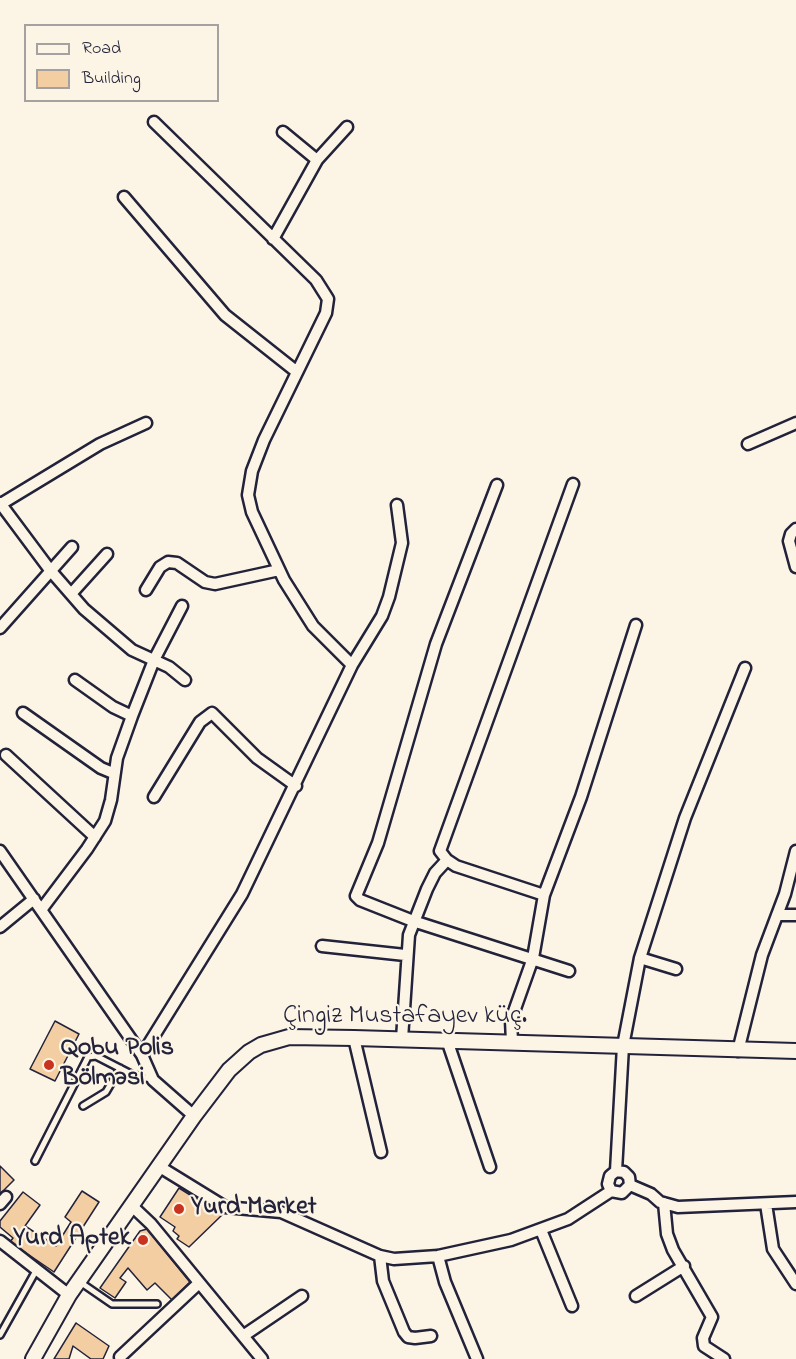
<!DOCTYPE html>
<html>
<head>
<meta charset="utf-8">
<style>
	body { margin:0 }
	#map { position:relative; width:796px; height:1359px; overflow:hidden; background:#fcf5e5; font-family:"Indie Flower",sans-serif }
	canvas { display:block }
	.legend { position:absolute; left:24px; top:24px; width:195px; height:78px; box-sizing:border-box; background:#fcf5e5; border:2px solid #a5a1a1; margin:0; padding:8px 10px; list-style:none; font-size:18px; color:#22223b }
	.legend li { display:flex; align-items:center; gap:12px; height:30px }
	.legend b { width:30px; border:2px solid #a5a1a1 }
</style>
</head>
<body>
<div id="map">
<canvas width="796" height="1359"></canvas>
<ul class="legend">
<li><b style="height:8px;background:#fcf5e5"></b>Road</li>
<li><b style="height:16px;background:#f3cea3"></b>Building</li>
</ul>
</div>
<script>
const context = document.querySelector('canvas').getContext('2d');
context.lineJoin = 'round';
function paint(path, color) { context.fillStyle = color; context.fill(path, 'evenodd'); }
const poly = rows => new Path2D(rows.map(r => 'M' + r).join(''));
function strokePath(path, color, width, dash) { context.strokeStyle = color; context.lineWidth = width; context.lineCap = dash ? 'butt' : 'round'; context.setLineDash(dash || []); context.stroke(path); }
function drawText(font, color, halo, rows, align = 'center') {
  context.font = font + ' "Indie Flower",sans-serif'; context.lineWidth = 4.5; context.setLineDash([]); context.textBaseline = 'middle'; context.strokeStyle = halo; context.fillStyle = color; for (const [text, x, y, turn = 0] of rows) {
    context.save(); context.translate(x, y); context.rotate((+turn || 0) * Math.PI / 180); context.textAlign = isNaN(turn) ? turn : align; if (halo) context.strokeText(text, 0, 0); context.fillText(text, 0, 0); context.restore();
  }
}
const building = poly([
	[55,1021,79,1034,55,1081,30,1069,55,1021],
	[0,1166,14,1180,0,1194,0,1166],
	[179,1188,222,1215,189,1247,177,1239,179,1236,173,1231,175,1227,160,1217,179,1188],
	[82,1191,99,1202,54,1272,10,1242,13,1238,0,1227,0,1221,23,1192,40,1205,25,1226,56,1246,71,1222,65,1217,82,1191],
	[147,1229,190,1282,172,1300,155,1283,147,1290,128,1268,120,1278,126,1282,115,1298,100,1288,140,1231,147,1229],
	[76,1323,109,1346,103,1359,91,1359,73,1346,69,1359,54,1359,76,1323]
]);
const lane = poly([
	[83,1106,106,1092,120,1068],
	[35,1161,88,1057,96,1056,133,1075,151,1079],
	[80,1282,112,1304,157,1304],
	[0,1335,37,1269]
]);
const street = poly([
	[154,122,316,280,328,299,326,313,264,440,252,471,248,495,252,512,284,580,313,626,352,665],
	[283,132,317,160],
	[124,197,225,315,297,372],
	[273,239,317,160,347,127],
	[748,444,796,423],
	[497,485,436,644,378,843,356,896,360,900,413,921,569,971],
	[0,503,50,570,84,609,132,650,169,667,185,680],
	[1,504,100,444,146,423],
	[796,529,791,534,789,541,796,567],
	[146,590,160,567,168,562,177,563,205,582,215,584,279,570],
	[71,594,107,554],
	[0,628,72,547],
	[75,680,113,707,132,716],
	[23,713,101,768,113,773],
	[6,755,95,837],
	[154,797,200,722,212,713,257,758,296,786],
	[0,851,142,1055,153,1080,194,1116],
	[447,860,456,866,544,895],
	[41,910,87,849,105,821,111,800,117,758,132,716,154,660,182,606],
	[777,915,796,915],
	[0,927,34,899],
	[322,946,405,955],
	[640,958,676,969],
	[354,1038,381,1152],
	[402,1039,409,935,427,889,435,873,447,860,440,851,573,484],
	[447,1040,490,1167],
	[512,1042,511,1020,533,958,544,895,581,797,636,625],
	[738,1051,762,955,785,894,796,851],
	[142,1055,242,894,352,665,382,616,389,597,402,543,397,505],
	[160,1167,225,1207,281,1212,380,1256,394,1259,438,1256,511,1240,568,1219,611,1191],
	[616,1171,624,1172,629,1177,630,1185,622,1193,611,1191,608,1184,610,1176,616,1171,623,1046,640,958,685,818,745,668],
	[630,1185,651,1194,660,1202,678,1207,796,1202],
	[664,1203,667,1234,673,1250,712,1317,703,1338,704,1346,724,1359],
	[0,1204,6,1197],
	[766,1204,773,1249,796,1284],
	[132,1206,151,1224,262,1359],
	[541,1230,572,1306],
	[0,1241,69,1295],
	[380,1256,383,1281,404,1332,408,1337,415,1338,431,1336],
	[438,1256,445,1282,477,1359],
	[636,1296,684,1266],
	[243,1336,302,1296],
	[120,1357,199,1283]
]);
const secondary = poly([
	[33,1359,69,1295,194,1116,229,1070,249,1052,261,1045,289,1037,354,1038,796,1051]
]);
const markers = [
	[49,1065,6,"#c8321e"],
	[179,1209,6,"#c8321e"],
	[143,1240,6,"#c8321e"]
];
const streetNames = [
	["Çingiz Mustafayev küç.",405,1018]
];
const poiNames = [
	["Qobu Polis",61,1050],
	["Bölməsi",61,1080],
	["Yurd Market",191,1209],
	["Yurd Aptek",131,1240,"right"]
];
paint(building, '#f3cea3');
strokePath(building, '#22223b', 1.5);
strokePath(lane, '#22223b', 10);
strokePath(street, '#22223b', 15);
strokePath(secondary, '#22223b', 18);
strokePath(lane, '#fcf5e5', 5);
strokePath(street, '#fcf5e5', 10);
strokePath(secondary, '#fcf5e5', 14);
for (const [x, y, r, color] of markers) { const dot = new Path2D(); dot.arc(x, y, r, 0, 2 * Math.PI); context.fillStyle = color; context.fill(dot); strokePath(dot, '#fcf5e5', 2); }
drawText('26px', '#22223b', '#fcf5e5', streetNames);
drawText('bold 26px', '#22223b', '#fcf5e5', poiNames, 'left');
</script>
</body>
</html>
